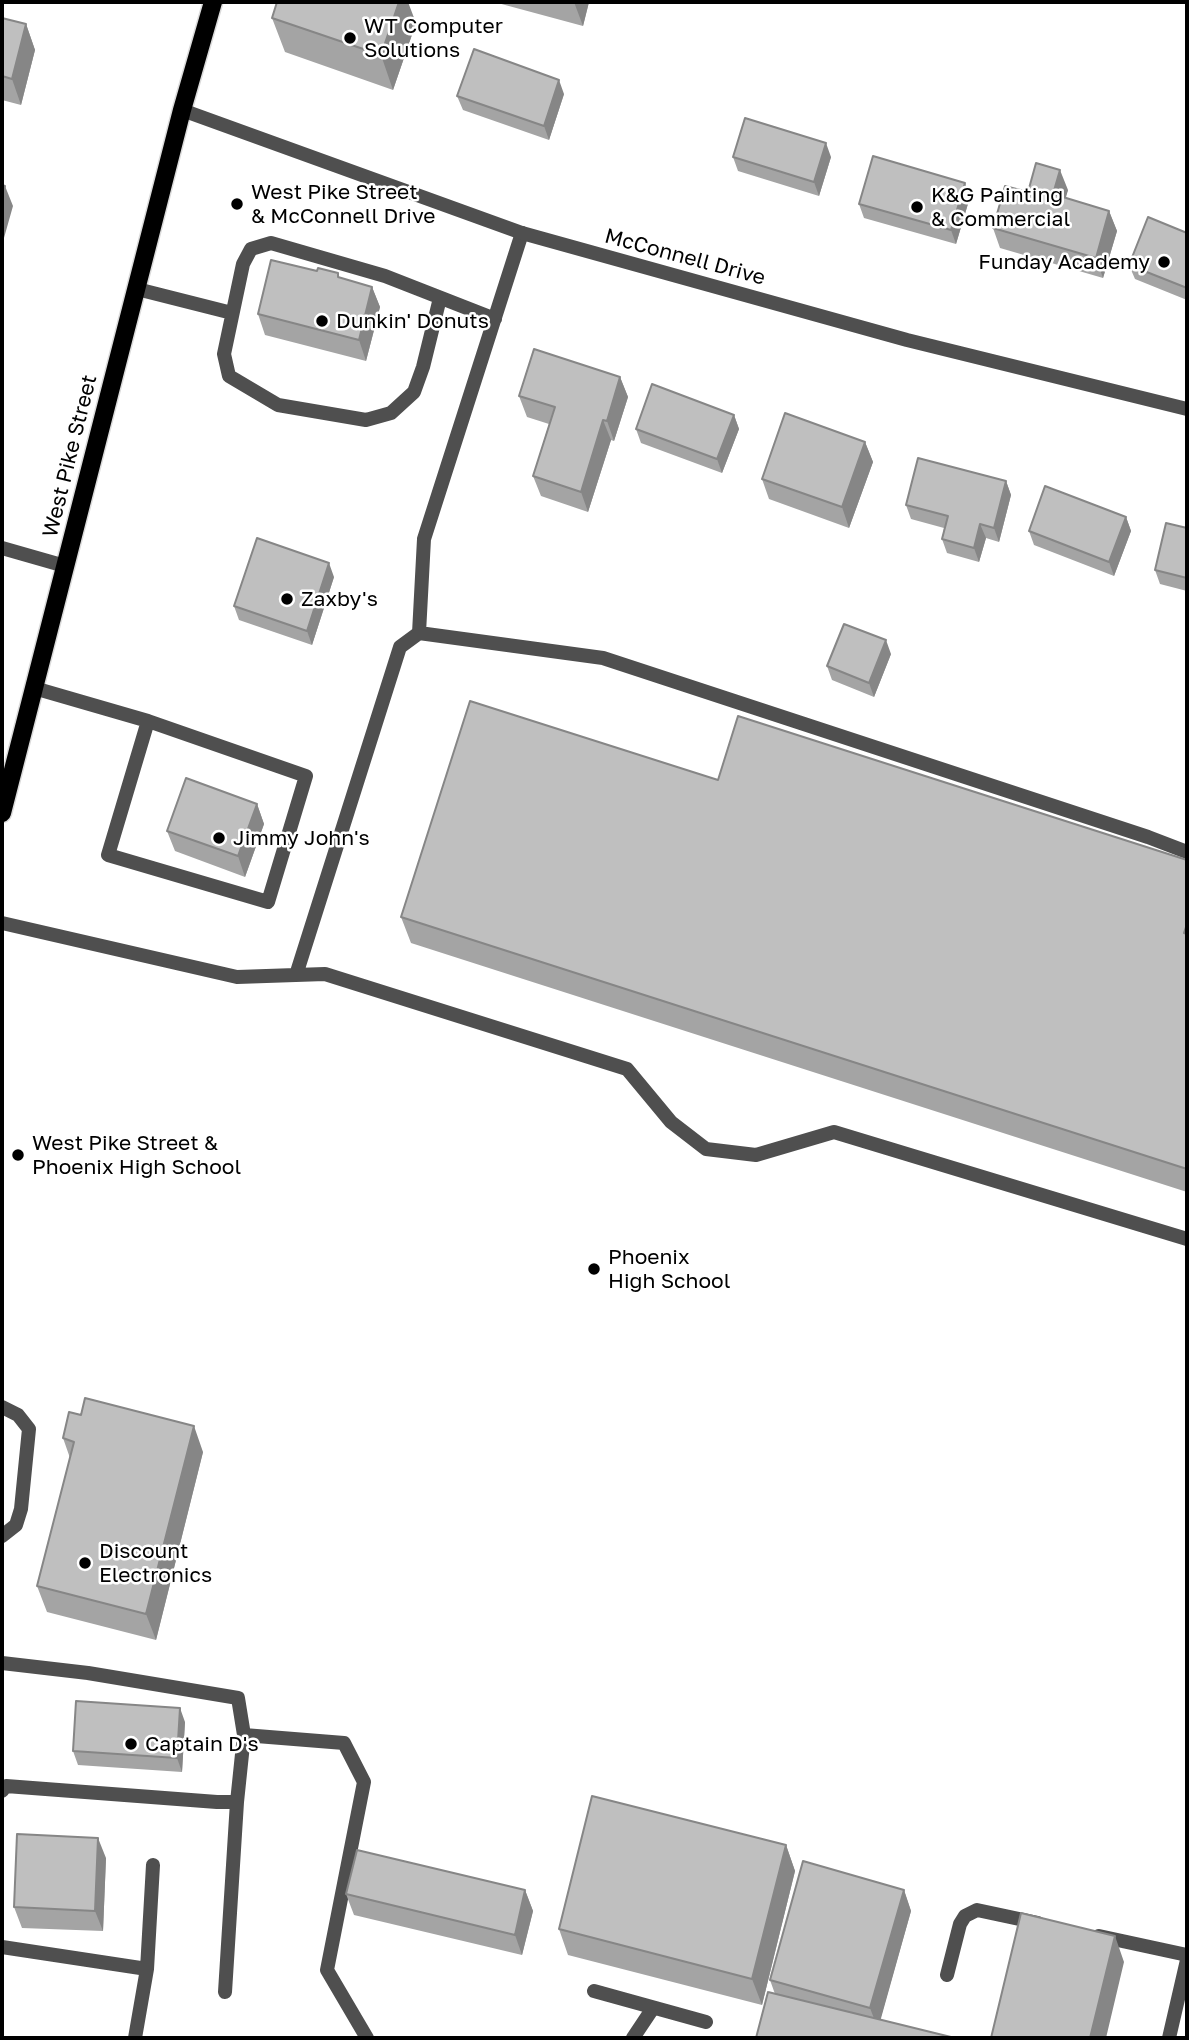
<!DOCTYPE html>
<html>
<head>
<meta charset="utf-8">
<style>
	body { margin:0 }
	#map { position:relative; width:1189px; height:2040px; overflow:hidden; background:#fff; font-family:"Golos Text",sans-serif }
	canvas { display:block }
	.frame { position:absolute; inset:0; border:4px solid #000; pointer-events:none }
</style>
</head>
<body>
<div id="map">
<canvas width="1189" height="2040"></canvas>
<div class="frame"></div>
</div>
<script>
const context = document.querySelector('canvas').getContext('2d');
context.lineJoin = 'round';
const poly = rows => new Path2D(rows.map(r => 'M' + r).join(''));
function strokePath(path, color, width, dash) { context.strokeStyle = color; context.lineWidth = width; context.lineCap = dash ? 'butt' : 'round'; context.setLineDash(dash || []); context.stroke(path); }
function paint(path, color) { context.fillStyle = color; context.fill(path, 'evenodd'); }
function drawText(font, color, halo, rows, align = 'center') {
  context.font = font + ' "Golos Text",sans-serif'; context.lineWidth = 5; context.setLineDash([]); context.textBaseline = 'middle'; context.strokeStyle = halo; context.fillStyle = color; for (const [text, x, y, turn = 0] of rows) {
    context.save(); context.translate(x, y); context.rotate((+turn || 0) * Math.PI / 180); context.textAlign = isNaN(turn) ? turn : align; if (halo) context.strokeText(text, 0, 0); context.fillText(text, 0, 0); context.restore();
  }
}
const service = poly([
	[137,289,232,313],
	[440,298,423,367,414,392,391,413,366,420,278,405,229,376,224,354,243,264,251,249,271,243,385,276,495,319],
	[419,633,424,539,522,233],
	[34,688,148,721,306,776,268,902,108,855,148,721],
	[2,923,237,977,325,974,627,1069,671,1122,706,1149,756,1155,834,1132,1187,1239],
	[296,975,400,647,419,633,603,658,1148,837,1187,852],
	[2,1407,18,1415,29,1429,21,1509,16,1525,2,1536],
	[2,1663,88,1673,238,1698,244,1735,237,1802,217,1802,6,1786,2,1791],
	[244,1735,344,1743,364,1782,327,1970,367,2038],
	[1099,1936,1187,1955],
	[2,1947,147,1969,135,2038],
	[147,1969,153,1865],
	[947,1975,960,1924,965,1916,977,1910,1038,1923],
	[594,1991,706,2022],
	[225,1992,237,1802],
	[633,2038,653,2008],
	[1169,2038,1187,1960]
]);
const minor = poly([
	[182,110,522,233,907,340,1187,409],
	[2,548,65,566]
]);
const primary = poly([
	[2,813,182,110,213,2]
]);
const wall = poly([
	[494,2,589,2,583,26],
	[2,18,26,24,35,50,21,105,2,100],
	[272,18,416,23,393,90,285,52],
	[564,94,549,140,463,110,457,96],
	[733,157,831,157,819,196,738,171],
	[1068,190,1065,198,1109,211,1117,231,1103,278,1000,248,993,228,1028,192],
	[970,197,956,244,864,218,859,204],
	[1187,233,1187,300,1135,279,1129,265],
	[340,278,372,287,380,307,366,361,265,335,258,314],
	[620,377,628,397,614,441,611,440,588,512,541,496,533,476,549,424,527,417,519,396],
	[734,415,739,429,722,473,641,443,636,429],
	[865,442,873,462,849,528,769,499,762,479],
	[1006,481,1011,495,999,542,986,538,979,562,947,553,942,539,944,528,911,519,906,505],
	[1126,517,1131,531,1114,576,1034,545,1029,531],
	[1187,528,1187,591,1160,584,1155,570],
	[334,577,312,645,239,620,234,606],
	[891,654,874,697,832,680,827,666],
	[718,780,1187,860,1187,1192,411,943,401,917],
	[257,804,264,824,245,877,175,851,167,831],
	[81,1415,203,1452,156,1640,47,1612,37,1586,70,1458,63,1438],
	[185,1722,182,1772,78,1765,73,1751],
	[786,1845,795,1871,762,2005,568,1955,559,1929],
	[106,1858,103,1931,22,1928,14,1907],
	[525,1890,533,1911,522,1955,354,1915,346,1894],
	[904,1890,911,1911,880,2020,775,1994,770,1980]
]);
const shadedWall = poly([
	[399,2,408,2,416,23,393,90,381,55],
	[574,2,589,2,583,26],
	[26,24,35,50,21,105,12,79],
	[559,80,564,94,549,140,544,126],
	[826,143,831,157,819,196,814,182],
	[1060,170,1068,190,1061,215,1053,194],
	[965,183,970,197,956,244,951,230],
	[5,186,13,206,2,245,2,198],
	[1109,211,1117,231,1103,278,1096,258],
	[372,287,380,307,366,361,359,340],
	[620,377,628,397,614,441,607,421],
	[734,415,739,429,722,473,717,459],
	[603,420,611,440,588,512,581,492],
	[865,442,873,462,849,528,842,507],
	[1006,481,1011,495,999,542,994,528],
	[1126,517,1131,531,1114,576,1109,562],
	[980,524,986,538,979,562,974,548],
	[329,563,334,577,312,645,307,631],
	[886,640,891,654,874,697,869,683],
	[257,804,264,824,245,877,238,856],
	[194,1426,203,1452,156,1640,146,1614],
	[180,1708,185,1722,182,1772,177,1758],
	[98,1838,106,1858,103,1931,95,1911],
	[786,1845,795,1871,762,2005,752,1979],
	[525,1890,533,1911,522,1955,515,1935],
	[904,1890,911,1911,878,2029,870,2008],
	[1115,1936,1124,1962,1106,2038,1090,2038]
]);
const building = poly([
	[277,2,399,2,381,55,272,18,277,2],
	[2,18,26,24,12,79,2,76,2,18],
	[474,49,559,80,544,126,457,96,474,49],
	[745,118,826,143,814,182,733,157,745,118],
	[873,156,965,183,951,230,859,204,873,156],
	[1036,163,1060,170,1053,194,1109,211,1096,258,993,228,1005,186,1028,192,1036,163],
	[2,185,5,186,2,198,2,185],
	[1148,217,1187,233,1187,288,1129,265,1148,217],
	[271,260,317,271,318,268,338,273,338,277,372,287,359,340,258,314,271,260],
	[534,349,620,377,607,421,603,420,581,492,533,476,555,407,519,396,534,349],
	[652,384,734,415,717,459,636,429,652,384],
	[785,413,865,442,842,507,762,479,785,413],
	[918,458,1006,481,994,528,980,524,974,548,942,539,948,516,906,505,918,458],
	[1045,486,1126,517,1109,562,1029,531,1045,486],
	[1166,523,1187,528,1187,578,1155,570,1166,523],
	[257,538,329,563,307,631,234,606,257,538],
	[844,624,886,640,869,683,827,666,844,624],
	[470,701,718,780,738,716,1187,860,1187,924,1184,933,1187,934,1187,1169,401,917,470,701],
	[186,778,257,804,238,856,167,831,186,778],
	[85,1398,194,1426,146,1614,37,1586,74,1442,63,1438,69,1412,81,1415,85,1398],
	[76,1701,180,1708,177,1758,73,1751,76,1701],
	[592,1796,786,1845,752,1979,559,1929,592,1796],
	[17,1834,98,1838,95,1911,14,1907,17,1834],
	[357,1850,525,1890,515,1935,346,1894,357,1850],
	[803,1861,904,1890,870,2008,770,1980,803,1861],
	[1021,1913,1115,1936,1090,2038,991,2038,1021,1913],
	[768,1992,955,2038,756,2038,768,1992]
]);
const markers = [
	[350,38,7,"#000"],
	[237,204,7,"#000"],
	[917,207,7,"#000"],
	[1164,262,7,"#000"],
	[322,321,7,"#000"],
	[287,599,7,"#000"],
	[219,838,7,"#000"],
	[18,1155,7,"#000"],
	[594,1269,7,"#000"],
	[85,1563,7,"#000"],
	[131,1744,7,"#000"]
];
const poiNames = [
	["WT Computer",364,26],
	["Solutions",364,50],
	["West Pike Street",251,192],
	["& McConnell Drive",251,216],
	["K&G Painting",931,195],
	["& Commercial",931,219],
	["Funday Academy",1150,262,"right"],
	["Dunkin' Donuts",336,321],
	["Zaxby's",301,599],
	["Jimmy John's",233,838],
	["West Pike Street &",32,1143],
	["Phoenix High School",32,1167],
	["Phoenix",608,1257],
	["High School",608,1281],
	["Discount",99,1551],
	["Electronics",99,1575],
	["Captain D's",145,1744]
];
const streetNames = [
	["McConnell Drive",685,257,15],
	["West Pike Street",70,456,-76]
];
strokePath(primary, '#dbdbdb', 21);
strokePath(service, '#4f4f4f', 14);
strokePath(minor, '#4f4f4f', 14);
strokePath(primary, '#000', 18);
paint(wall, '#a4a4a4');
paint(shadedWall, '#868686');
paint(building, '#bfbfbf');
strokePath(building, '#868686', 2);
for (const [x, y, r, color] of markers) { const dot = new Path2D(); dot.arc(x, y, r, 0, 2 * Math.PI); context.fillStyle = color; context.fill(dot); strokePath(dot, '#fff', 2.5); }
drawText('21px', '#000', '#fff', poiNames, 'left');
drawText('21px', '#000', '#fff', streetNames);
</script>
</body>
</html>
